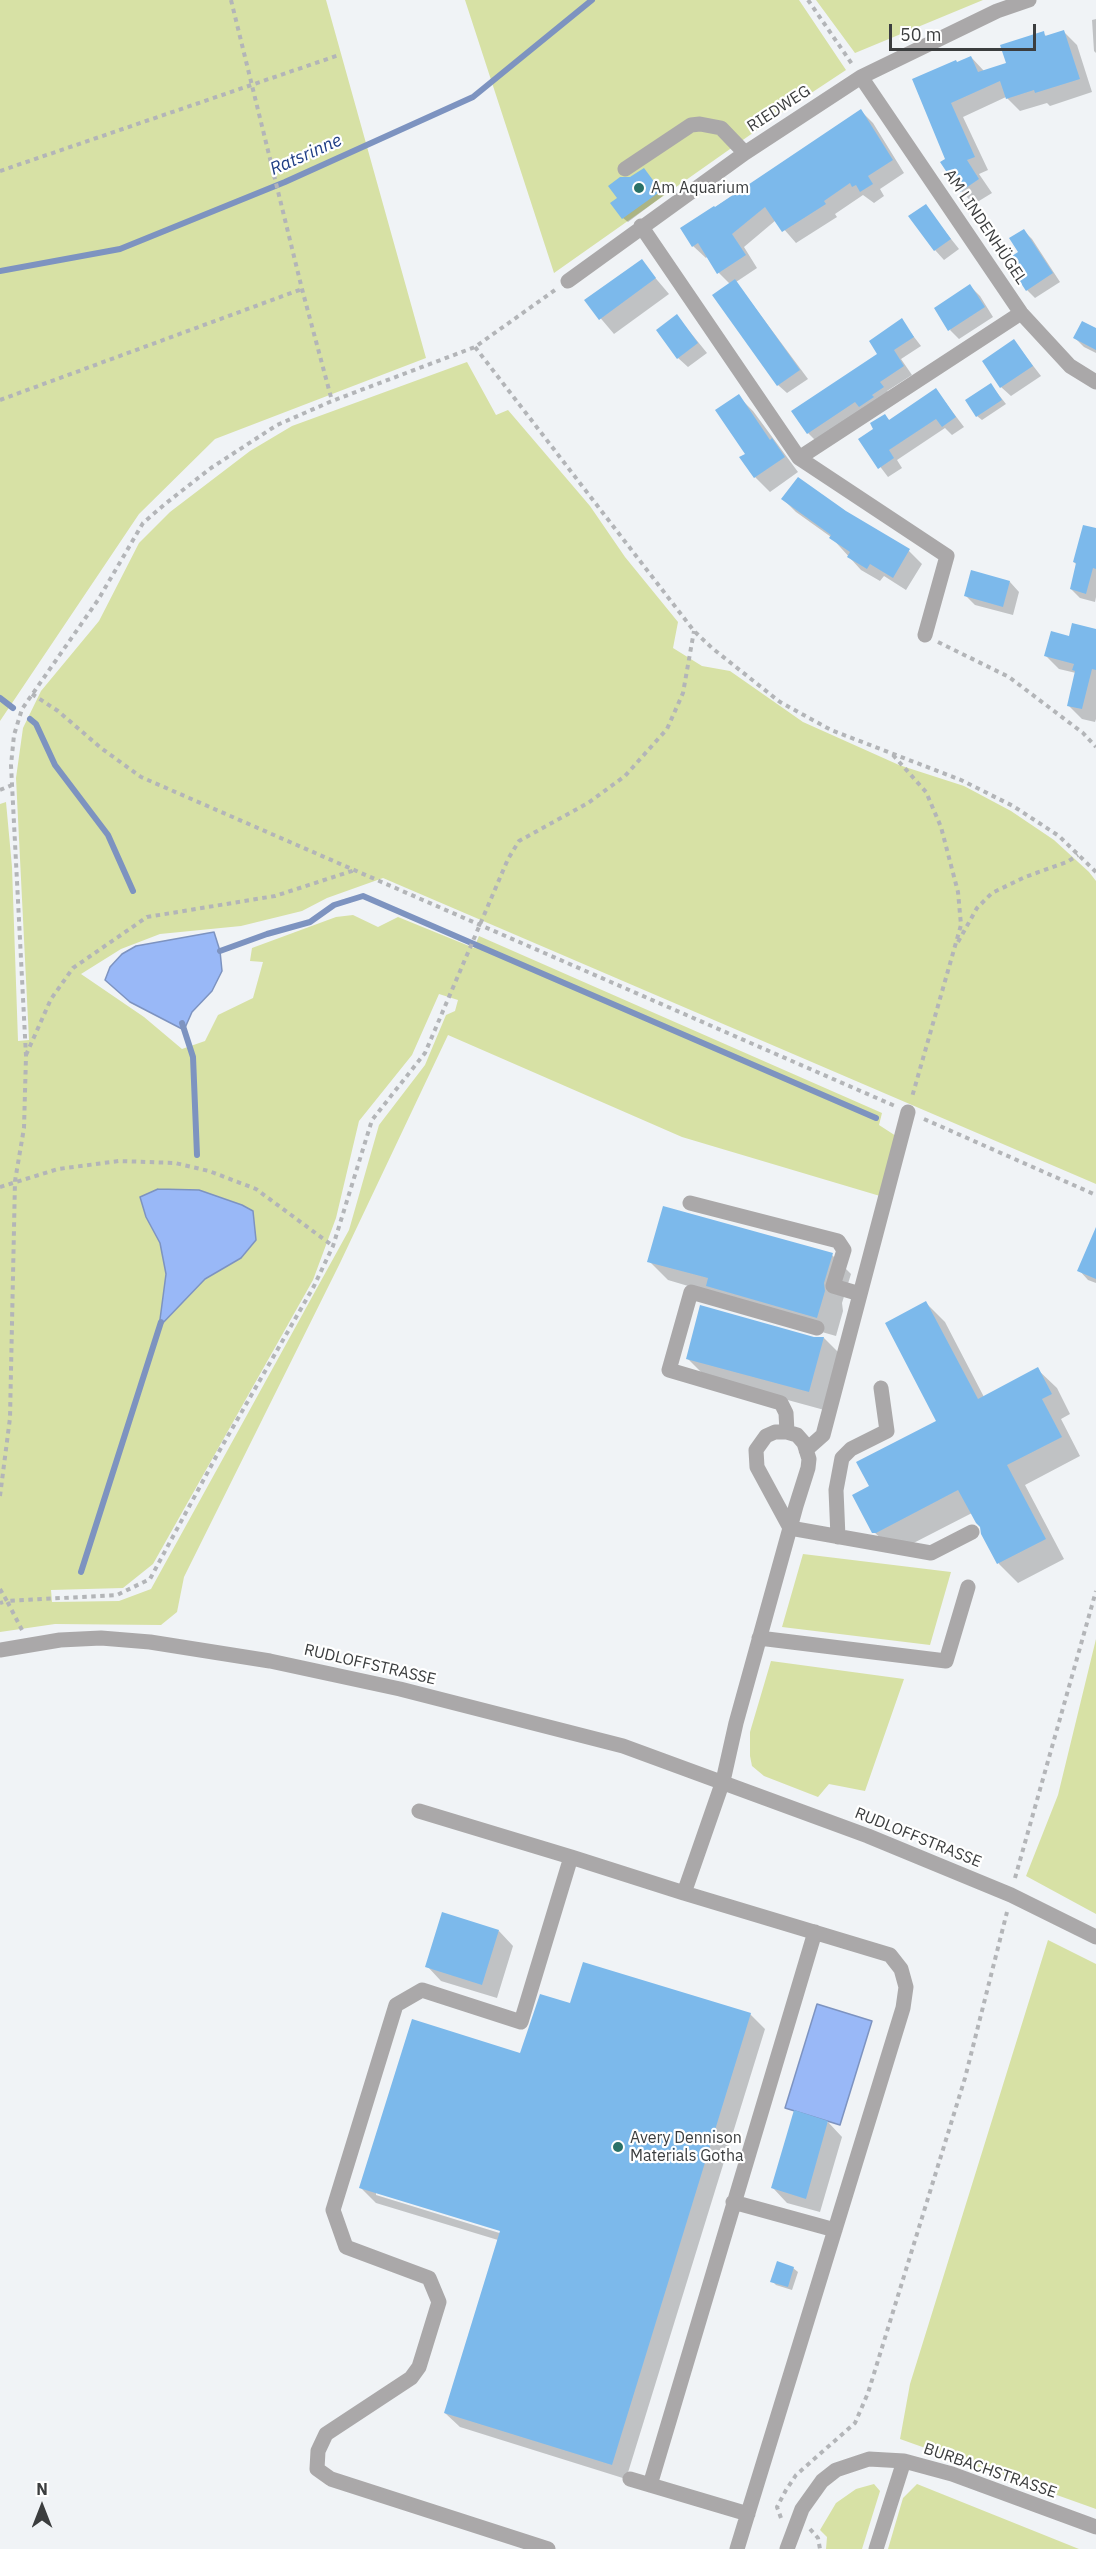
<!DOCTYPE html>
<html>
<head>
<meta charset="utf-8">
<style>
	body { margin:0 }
	#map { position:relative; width:1096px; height:2549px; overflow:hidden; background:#f0f3f6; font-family:"IBM Plex Sans",sans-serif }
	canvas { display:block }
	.north { position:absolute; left:12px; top:2477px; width:60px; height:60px; -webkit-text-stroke:4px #fff; paint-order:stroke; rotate:0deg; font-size:16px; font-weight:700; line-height:24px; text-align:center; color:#3b3d3e }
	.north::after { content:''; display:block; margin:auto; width:21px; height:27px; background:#3b3d3e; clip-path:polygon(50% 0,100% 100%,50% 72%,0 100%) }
	.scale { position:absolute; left:889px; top:24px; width:147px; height:27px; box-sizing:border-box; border:3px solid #3b3d3e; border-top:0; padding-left:8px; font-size:18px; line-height:21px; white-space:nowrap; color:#3b3d3e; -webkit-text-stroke:4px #fff; paint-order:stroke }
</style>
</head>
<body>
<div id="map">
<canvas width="1096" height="2549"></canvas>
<div class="north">N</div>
<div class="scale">50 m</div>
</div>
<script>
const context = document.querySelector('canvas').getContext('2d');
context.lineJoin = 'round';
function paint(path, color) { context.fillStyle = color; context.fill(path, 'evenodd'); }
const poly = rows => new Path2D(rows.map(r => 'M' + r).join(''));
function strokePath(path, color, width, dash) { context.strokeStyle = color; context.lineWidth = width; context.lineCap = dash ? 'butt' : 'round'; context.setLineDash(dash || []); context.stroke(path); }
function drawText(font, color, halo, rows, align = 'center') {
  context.font = font + ' "IBM Plex Sans",sans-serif'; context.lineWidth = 4.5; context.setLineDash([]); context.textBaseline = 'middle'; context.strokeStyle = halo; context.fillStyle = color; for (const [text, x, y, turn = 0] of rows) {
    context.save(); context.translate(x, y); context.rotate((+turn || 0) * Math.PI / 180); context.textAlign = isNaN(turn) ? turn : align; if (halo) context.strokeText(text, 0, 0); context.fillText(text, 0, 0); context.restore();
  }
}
const green = poly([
	[0,0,326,0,426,358,215,439,139,514,0,721],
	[465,0,799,0,846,70,784,111,554,273],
	[816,0,983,0,855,53],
	[467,362,496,415,508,410,590,506,625,557,678,622,673,648,702,666,730,671,803,722,899,765,964,786,1011,811,1054,840,1089,872,1096,881,1096,1184,383,878,327,898,302,911,241,926,160,934,121,949,81,974,144,1017,182,1049,205,1041,218,1015,253,998,263,962,250,961,252,948,336,917,353,915,378,927,398,917,474,948,479,936,882,1113,879,1125,896,1136,880,1196,682,1137,448,1035,340,1263,184,1577,177,1612,161,1625,55,1624,0,1632,0,804,6,802,12,867,18,1041,29,1040,16,778,23,728,41,691,99,621,139,543,170,512,250,451,292,426],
	[439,994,458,1000,455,1011,446,1015,425,1065,379,1125,349,1230,151,1589,119,1601,52,1602,51,1590,123,1588,153,1564,313,1280,336,1218,359,1121,412,1055],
	[158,1189,199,1190,242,1205,253,1212,256,1240,241,1258,205,1279,160,1326,166,1274,160,1243,146,1217,140,1197],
	[803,1554,951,1572,930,1645,782,1627],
	[1096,1639,1096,1914,1026,1876,1058,1795],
	[771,1661,904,1679,865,1791,829,1784,818,1797,764,1776,752,1766,750,1756,750,1732],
	[1048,1940,1096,1964,1096,2509,900,2439,910,2384],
	[874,2484,880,2491,862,2549,826,2549,827,2537,820,2530,836,2503,856,2489],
	[917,2484,1079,2549,888,2549,903,2498]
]);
const water = poly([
	[214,932,220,951,222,971,212,991,192,1012,184,1030,130,1002,105,980,110,967,122,954,136,946,214,932],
	[158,1189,199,1190,242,1205,253,1211,256,1240,241,1258,205,1279,159,1327,166,1274,160,1243,146,1217,140,1197,158,1189],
	[817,2004,872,2021,840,2125,785,2108,817,2004]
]);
const shadow = poly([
	[1096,19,1096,53,1094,51,1092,20],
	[1064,32,1077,45,1092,92,1050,106,1047,103,1020,111,1006,97,963,117,988,170,979,174,992,193,974,204,961,191,914,80,971,57,984,71,1008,64,1043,33,1047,37],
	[861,111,873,123,904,173,880,189,884,196,874,203,863,195,835,214,837,217,796,243,776,220,744,247,757,268,736,282,808,379,787,393,778,385,730,284,719,273,708,256,706,258,693,246,714,208],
	[644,170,664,195,628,222,623,218,619,198,630,179],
	[925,206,959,249,944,260,935,250],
	[1024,231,1032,239,1060,282,1035,298,1027,290,1020,252],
	[641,261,669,294,614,334,586,301],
	[970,286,980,296,993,317,959,339,950,330],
	[677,316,707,353,688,367,678,358],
	[901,320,921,346,901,359,912,375,887,391,891,396,816,441,808,433,879,354],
	[1096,329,1096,353,1084,347,1075,338],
	[1014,341,1041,376,1011,396,1001,387],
	[991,385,1006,404,982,420,977,416],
	[936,390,964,427,952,435,945,428,897,460,902,468,888,477,860,440,876,429,885,416,890,421],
	[738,396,753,411,798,472,770,492,755,477,741,458,747,454],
	[783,499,845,513,909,551,922,564,906,590,884,576,880,581,861,570,831,537,796,512],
	[1096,530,1096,597,1095,602,1080,598,1071,589,1077,565,1074,562],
	[1010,582,1019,592,1013,615,975,605,966,596],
	[1096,630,1096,719,1095,722,1082,719,1068,705,1076,673,1059,669,1046,656,1070,638],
	[1096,1252,1096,1283,1088,1280,1079,1270],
	[832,1255,851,1274,842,1303,843,1311,836,1336,727,1305,715,1294,668,1280,649,1261],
	[926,1303,945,1322,984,1397,1037,1369,1057,1388,1070,1414,1061,1419,1080,1456,1025,1485,1064,1559,1018,1583,999,1564,982,1527,972,1513,896,1552,874,1532,871,1487,938,1421],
	[824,1338,843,1357,828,1411,707,1378,687,1358],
	[499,1931,513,1946,497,1998,441,1981,427,1966],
	[571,2005,750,2014,765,2029,626,2479,460,2427,445,2413,498,2240,376,2203,361,2188,521,2054],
	[376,2192,507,2232,506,2235,376,2195],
	[828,2122,842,2137,820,2212,787,2203,773,2188],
	[793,2268,798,2272,792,2290,776,2285,772,2281]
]);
const stream = poly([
	[0,271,120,249,285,182,473,97,592,0],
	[0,698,13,708],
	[30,719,36,724,55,765,108,835,133,891],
	[220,951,267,934,310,922,334,905,363,896,876,1118],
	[182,1023,193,1057,197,1155],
	[81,1572,161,1322]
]);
const building = poly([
	[1064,30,1080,79,1035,93,1034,90,1006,99,1000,81,951,103,975,157,967,160,979,179,960,192,940,162,945,159,912,79,956,60,957,62,971,56,978,72,1006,63,1000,45,1044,31,1045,36],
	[861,109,893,160,868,176,873,184,860,192,856,185,852,187,850,183,824,201,826,204,782,232,765,207,732,234,746,255,717,274,698,243,692,247,680,228,714,206,715,207],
	[644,168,661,191,622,219,610,203,617,198,608,186,620,177,630,177],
	[926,204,951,239,934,251,908,216],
	[1024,229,1053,273,1026,291,1006,260,1018,252,1009,238],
	[642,259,656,278,599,320,584,300],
	[735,279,800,370,777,386,712,295],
	[970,284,985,307,948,331,934,308],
	[677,314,698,343,677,359,656,330],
	[902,318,914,337,894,350,904,366,880,382,884,387,872,395,874,397,859,407,855,402,807,434,791,411,877,354,869,341],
	[1082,321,1096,328,1096,350,1073,338],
	[1014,339,1033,366,1000,388,982,361],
	[991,383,1002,400,976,417,965,400],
	[936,388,956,417,942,427,936,419,889,450,894,458,878,469,858,439,873,429,870,423,885,414,889,420],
	[739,394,770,440,772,438,785,457,754,478,739,457,745,454,715,410],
	[798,477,846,511,910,549,893,578,870,564,867,569,847,557,850,552,829,538,831,535,781,499],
	[1083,525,1096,528,1096,569,1093,568,1086,594,1070,589,1076,563,1073,562],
	[971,570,1010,581,1003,607,964,596],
	[1072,623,1096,629,1096,670,1092,669,1082,709,1067,706,1075,671,1072,670,1074,664,1044,656,1051,631,1069,636],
	[663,1206,833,1253,824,1283,825,1291,817,1318,706,1286,708,1278,647,1262],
	[1096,1227,1096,1279,1077,1271],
	[926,1301,978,1399,1038,1367,1052,1394,1042,1399,1062,1437,1007,1465,1046,1539,997,1564,981,1534,980,1527,976,1523,958,1490,876,1533,872,1533,852,1495,869,1486,856,1462,936,1421,885,1323],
	[700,1305,814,1337,824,1337,809,1392,686,1359],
	[442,1912,499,1930,482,1985,425,1967],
	[583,1962,751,2013,612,2465,444,2413,500,2231,359,2188,412,2019,520,2053,540,1994,570,2003],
	[794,2110,828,2121,806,2199,771,2188],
	[777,2261,794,2267,788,2287,770,2282]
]);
const path = poly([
	[231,0,302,289,332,401],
	[808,0,852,64],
	[0,171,339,55],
	[475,347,694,631,712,648,780,702,831,730,961,780,1013,806,1059,836,1096,872],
	[0,400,302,289],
	[938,642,1009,677,1083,733,1096,747],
	[32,694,58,711,101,748,141,777,895,1106],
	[893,755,926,792,941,827,958,892,961,925,912,1097],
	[0,790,12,785],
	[958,942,977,908,992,893,1025,877,1067,862,1078,855],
	[26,1055,51,999,73,968,147,917,275,896,355,870],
	[924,1119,1096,1195],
	[0,1187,58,1169,119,1161,175,1163,209,1171,256,1189,333,1246],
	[0,1496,10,1418,15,1181,24,1128,26,1056,11,765,14,735,22,709,98,600,143,523,165,504,211,468,277,425,332,401,475,347,555,290],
	[0,1589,7,1601,0,1603],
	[22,1630,7,1601,117,1595,150,1579,217,1455,314,1286,333,1246,372,1120,425,1053,508,859,519,841,588,803,625,776,667,729,683,693,694,631],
	[1015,1878,1096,1591],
	[781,2518,777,2507,786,2490,796,2475,855,2423,868,2393,965,2078,1007,1912],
	[810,2529,818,2538,820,2549]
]);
const minor = poly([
	[861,77,1021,313,1070,366,1096,382],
	[625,169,691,125,700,124,721,128,745,153],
	[641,226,799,458,947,556,925,635],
	[568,281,745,153,861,77,997,11,1029,0],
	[799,458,1021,313],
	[690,1203,838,1241,844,1250,833,1286,860,1294],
	[787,1432,786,1413,781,1403,669,1370,691,1292,817,1328],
	[806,1450,823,1435,908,1112],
	[838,1537,836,1490,842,1458,851,1449,887,1431,881,1388],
	[759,1638,946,1661,968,1587],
	[0,1650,60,1640,101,1638,150,1642,270,1661,400,1689,623,1746,868,1836,1011,1895,1096,1937],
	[419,1811,571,1857],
	[733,2202,835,2230],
	[630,2479,748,2514],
	[650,2485,815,1932],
	[548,2549,331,2479,317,2469,318,2451,326,2434,411,2378,419,2367,439,2302,429,2278,346,2247,333,2210,396,2005,422,1990,521,2022,571,1857,684,1893],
	[737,2549,903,2008,906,1987,901,1969,890,1955,684,1893,723,1781,736,1723,790,1528,796,1506,808,1468,809,1459,804,1443,797,1435,787,1432,775,1432,766,1436,756,1450,757,1467,790,1528,931,1553,972,1532],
	[787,2549,802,2509,822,2481,836,2470,869,2459,904,2461,952,2474,1096,2527],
	[876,2549,904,2461]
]);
const markers = [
	[639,188,6,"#297168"],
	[618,2147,6,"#297168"]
];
const streetNames = [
	["RIEDWEG",779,109,-33],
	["AM LINDENHÜGEL",985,227,56],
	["RUDLOFFSTRASSE",370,1665,13],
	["RUDLOFFSTRASSE",918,1838,22],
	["BURBACHSTRASSE",990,2471,19]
];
const poiNames = [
	["Am Aquarium",651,188],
	["Avery Dennison",630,2138],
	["Materials Gotha",630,2156]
];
const waterNames = [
	["Ratsrinne",306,155,-24]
];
paint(green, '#d7e1a5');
paint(water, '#99b8f7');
strokePath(water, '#7d93c0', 1.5);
paint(shadow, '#0003');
strokePath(stream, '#7d93c0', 6);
paint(building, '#7cb9eb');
strokePath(path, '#b3b5b8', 4, [4.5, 4.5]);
strokePath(minor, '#aaa8a9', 15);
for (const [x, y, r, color] of markers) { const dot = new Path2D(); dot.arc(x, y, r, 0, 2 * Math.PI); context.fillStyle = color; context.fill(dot); strokePath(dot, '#fff', 2); }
drawText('16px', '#3b3d3e', '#fff', streetNames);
drawText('16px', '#3b3d3e', '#fff', poiNames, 'left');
drawText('italic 18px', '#1e3d84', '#fff', waterNames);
</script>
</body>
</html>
